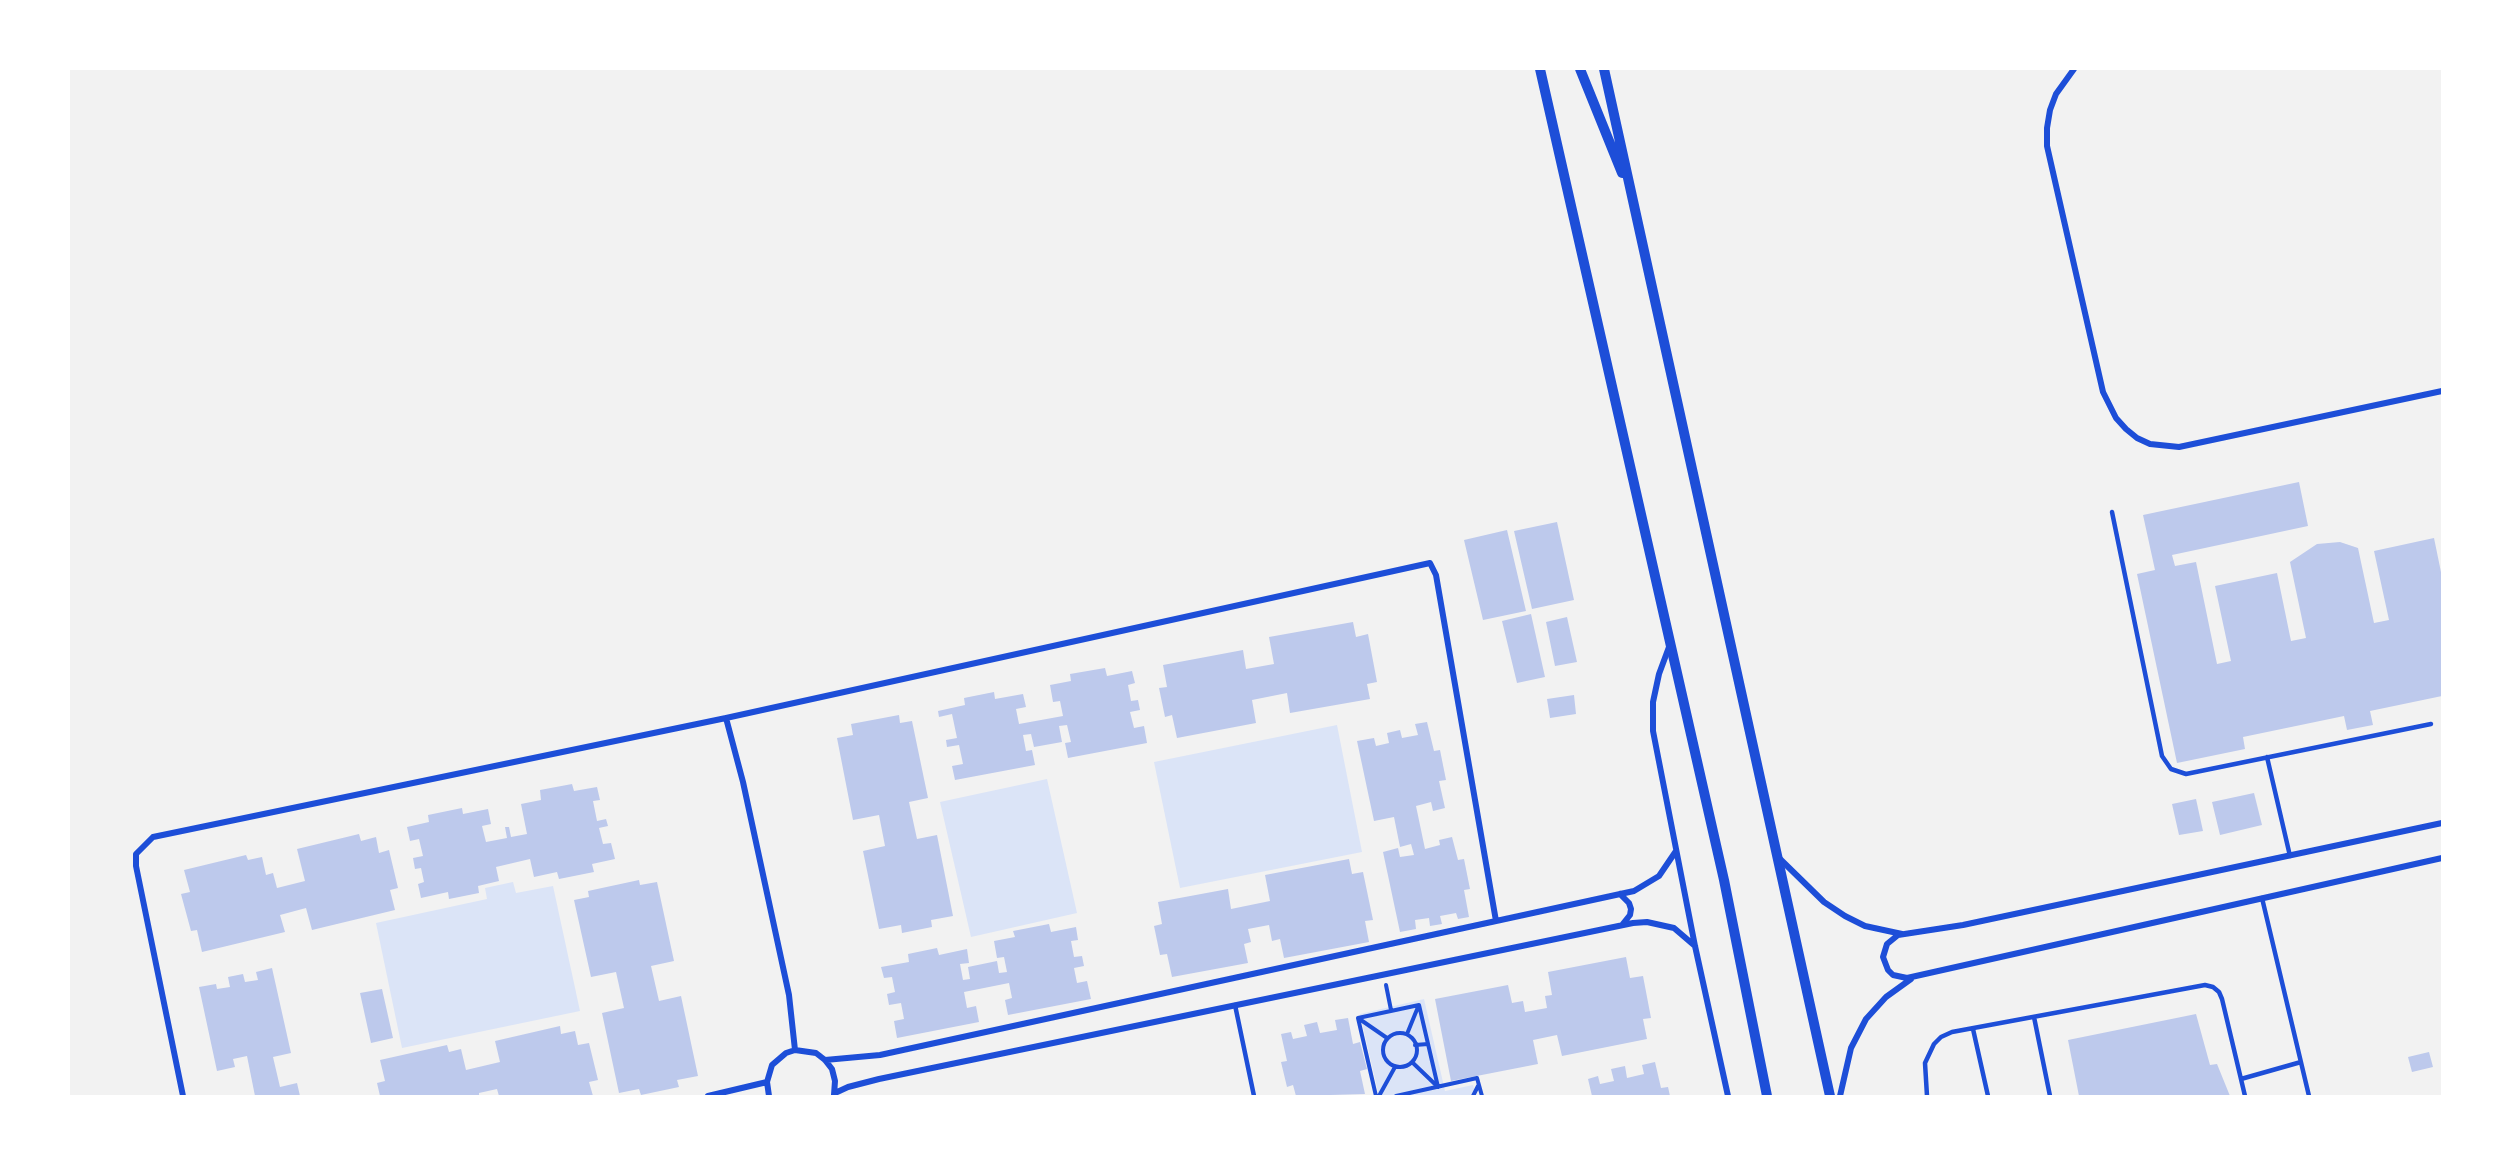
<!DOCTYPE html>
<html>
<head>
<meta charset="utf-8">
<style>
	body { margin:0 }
	#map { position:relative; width:2511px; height:1165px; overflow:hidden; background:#f2f2f2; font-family:Roboto,sans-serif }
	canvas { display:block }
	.frame { position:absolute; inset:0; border:70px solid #fff; pointer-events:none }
</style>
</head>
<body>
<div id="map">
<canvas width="2511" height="1165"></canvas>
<div class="frame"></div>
</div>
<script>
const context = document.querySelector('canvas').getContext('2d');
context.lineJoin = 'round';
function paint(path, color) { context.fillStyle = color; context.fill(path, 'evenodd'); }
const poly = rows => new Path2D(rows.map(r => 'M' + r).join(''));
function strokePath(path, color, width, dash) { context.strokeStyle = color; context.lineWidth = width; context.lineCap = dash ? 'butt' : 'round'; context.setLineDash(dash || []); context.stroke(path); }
const green = poly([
	[1337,725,1362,852,1180,888,1154,762],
	[1047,779,1077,913,971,937,940,802],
	[513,882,516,893,553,886,580,1011,402,1048,376,923,487,899,485,888],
	[1424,999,1445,1091,1473,1085,1476,1096,1379,1096,1360,1014]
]);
const building = poly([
	[2299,482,2308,526,2172,555,2175,566,2196,562,2217,664,2231,661,2215,586,2277,573,2291,641,2306,638,2290,562,2317,544,2340,542,2358,548,2374,623,2389,620,2374,551,2434,538,2442,577,2442,696,2370,711,2373,725,2347,730,2344,716,2243,737,2245,749,2177,763,2137,574,2155,570,2143,515],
	[1557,522,1574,600,1532,609,1514,531],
	[1507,530,1526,611,1483,620,1464,540],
	[1531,614,1545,677,1517,683,1502,621],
	[1567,617,1577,662,1555,666,1546,622],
	[1353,622,1356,637,1368,634,1377,682,1367,684,1370,699,1290,713,1287,693,1252,700,1256,723,1177,738,1172,715,1165,717,1159,688,1167,687,1163,665,1243,650,1246,669,1274,664,1269,637],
	[1105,668,1107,676,1132,671,1135,683,1128,685,1131,701,1138,700,1140,710,1130,712,1134,728,1144,726,1147,743,1068,758,1065,743,1071,742,1067,725,1059,726,1062,742,1034,747,1031,734,1023,735,1026,751,1032,750,1035,765,955,780,952,766,963,764,959,745,947,747,946,740,957,738,952,714,939,717,938,711,965,705,964,698,994,692,995,699,1023,694,1026,707,1016,709,1019,724,1063,716,1060,701,1053,702,1050,685,1071,681,1070,674],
	[1574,695,1576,714,1550,718,1547,699],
	[899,715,900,723,912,721,928,798,909,802,917,839,937,835,953,916,931,920,932,927,902,933,901,925,879,929,863,851,885,846,879,815,853,820,837,738,853,735,851,724],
	[1427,722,1434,751,1440,750,1446,780,1439,781,1445,808,1433,811,1431,802,1416,806,1425,849,1440,845,1439,840,1452,837,1458,860,1464,859,1470,889,1464,890,1469,917,1458,919,1456,913,1440,916,1442,924,1430,926,1429,918,1415,920,1416,929,1400,932,1383,852,1398,848,1400,857,1414,855,1411,844,1400,847,1394,817,1374,821,1357,741,1374,738,1376,746,1389,743,1387,733,1400,730,1402,738,1418,735,1415,724],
	[572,784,574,791,597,787,600,800,593,801,597,821,606,819,608,826,599,828,603,844,611,843,615,859,592,864,594,872,559,879,557,872,534,877,530,859,496,867,499,881,478,886,479,893,449,899,448,892,421,898,418,884,424,882,421,868,415,869,413,858,423,856,419,839,410,841,407,827,429,822,428,815,462,808,463,814,488,809,491,824,482,826,486,842,507,838,505,827,509,827,511,837,527,834,521,804,541,800,540,790],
	[2254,793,2262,825,2220,835,2212,802],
	[2196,799,2203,831,2179,835,2172,804],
	[359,834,361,841,376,837,379,853,389,850,398,888,390,890,395,910,312,930,306,908,280,915,285,932,202,952,197,930,191,931,181,894,190,892,184,870,246,855,248,860,262,857,266,875,273,873,277,888,305,881,297,849],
	[1349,859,1352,874,1363,872,1373,920,1365,921,1369,942,1284,958,1280,939,1272,941,1269,925,1248,929,1251,942,1244,944,1248,963,1172,977,1167,954,1160,955,1154,926,1162,924,1158,902,1228,889,1231,909,1270,901,1265,875],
	[639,880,640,885,657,882,674,961,651,966,659,1001,681,996,698,1076,677,1080,679,1087,641,1095,639,1089,619,1093,602,1013,624,1008,616,972,591,977,574,900,589,897,588,891],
	[1049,924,1051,932,1076,927,1078,940,1071,941,1074,957,1082,956,1084,966,1074,968,1077,983,1087,981,1091,999,1008,1015,1005,1000,1012,998,1009,983,964,992,967,1008,976,1006,979,1022,897,1038,894,1021,904,1019,901,1003,889,1005,887,994,895,992,892,977,884,978,881,967,909,962,908,954,937,948,939,955,967,949,969,963,960,964,963,980,970,979,968,967,997,961,999,973,1007,972,1004,957,997,958,994,941,1015,937,1013,931],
	[1626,957,1630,978,1643,976,1651,1018,1643,1019,1647,1039,1562,1056,1557,1035,1533,1040,1538,1064,1451,1081,1435,999,1508,985,1512,1003,1523,1001,1525,1012,1547,1008,1545,996,1552,995,1548,972],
	[272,968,291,1053,273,1057,280,1087,297,1083,300,1096,255,1096,247,1056,233,1059,235,1067,217,1071,199,987,216,984,217,989,230,987,228,977,243,974,245,982,258,980,256,972],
	[382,989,393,1038,371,1043,360,993],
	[2196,1014,2210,1065,2217,1064,2230,1096,2079,1096,2068,1040],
	[1348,1018,1353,1044,1360,1042,1367,1069,1360,1071,1365,1094,1296,1096,1293,1085,1287,1087,1281,1062,1287,1061,1281,1034,1291,1032,1293,1039,1307,1036,1304,1025,1317,1022,1320,1033,1337,1030,1335,1020],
	[560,1026,561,1034,575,1031,578,1045,589,1043,598,1080,589,1082,593,1096,499,1096,497,1089,479,1093,479,1096,380,1096,377,1083,385,1081,380,1060,447,1045,449,1052,461,1049,466,1070,500,1062,495,1041],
	[2429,1052,2433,1067,2412,1072,2408,1057],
	[1655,1062,1661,1088,1668,1087,1670,1096,1592,1096,1588,1079,1598,1076,1600,1084,1614,1081,1611,1069,1625,1066,1627,1078,1644,1074,1642,1065]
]);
const path = poly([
	[1386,985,1391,1010],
	[1358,1018,1387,1038],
	'1383 1050a17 17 0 1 1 34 0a17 17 0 1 1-34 0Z',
	[1407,1034,1418,1007],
	[1415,1045,1428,1044],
	[1413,1063,1438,1087],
	[1376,1096,1358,1018,1419,1005,1438,1087],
	[1379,1096,1395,1067],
	[1396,1096,1477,1078,1482,1096],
	[1473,1096,1478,1086]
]);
const service = poly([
	[2112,512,2162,756,2171,769,2186,774,2431,724],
	[2267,757,2290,856],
	[2262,898,2309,1096],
	[1235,1005,1254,1096],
	[2034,1017,2050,1096],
	[1973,1029,1988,1096],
	[2241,1079,2301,1062],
	[1927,1096,1925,1063,1934,1044,1941,1037,1952,1032,2205,985,2213,987,2219,992,2222,999,2245,1096]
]);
const minor = poly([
	[2074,69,2056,94,2050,110,2047,128,2047,146,2103,392,2116,418,2126,429,2137,438,2150,444,2179,447,2442,391],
	[1669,647,1659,674,1653,702,1653,731,1695,946,1728,1096],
	[726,718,743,782,789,995,795,1050],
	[2442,823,1963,925,1898,935,1887,944,1883,957,1888,970,1893,975,1907,978,2442,858],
	[1779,858,1824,902,1845,916,1865,926,1902,934],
	[1620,894,1629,903,1631,909,1630,915,1622,925],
	[825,1060,880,1055,1634,891,1659,876,1676,851],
	[835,1093,848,1087,879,1079,1633,923,1647,922,1674,928,1695,946],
	[183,1096,136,866,136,854,153,837,726,718,1430,563,1436,575,1496,921],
	[708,1096,767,1082],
	[769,1096,767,1082,772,1065,786,1053,795,1050,816,1053,825,1060,832,1069,835,1081,834,1095],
	[1840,1096,1851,1048,1866,1019,1886,997,1911,979]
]);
const tertiary = poly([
	[1540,69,1724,880,1767,1096],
	[1580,69,1622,173],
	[1604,69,1830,1096]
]);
paint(green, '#dbe4f7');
paint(building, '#bdc9ec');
strokePath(path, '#1d4ed8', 4);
strokePath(service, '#1d4ed8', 4.5);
strokePath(minor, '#1d4ed8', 6);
strokePath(tertiary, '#1d4ed8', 10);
</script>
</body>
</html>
